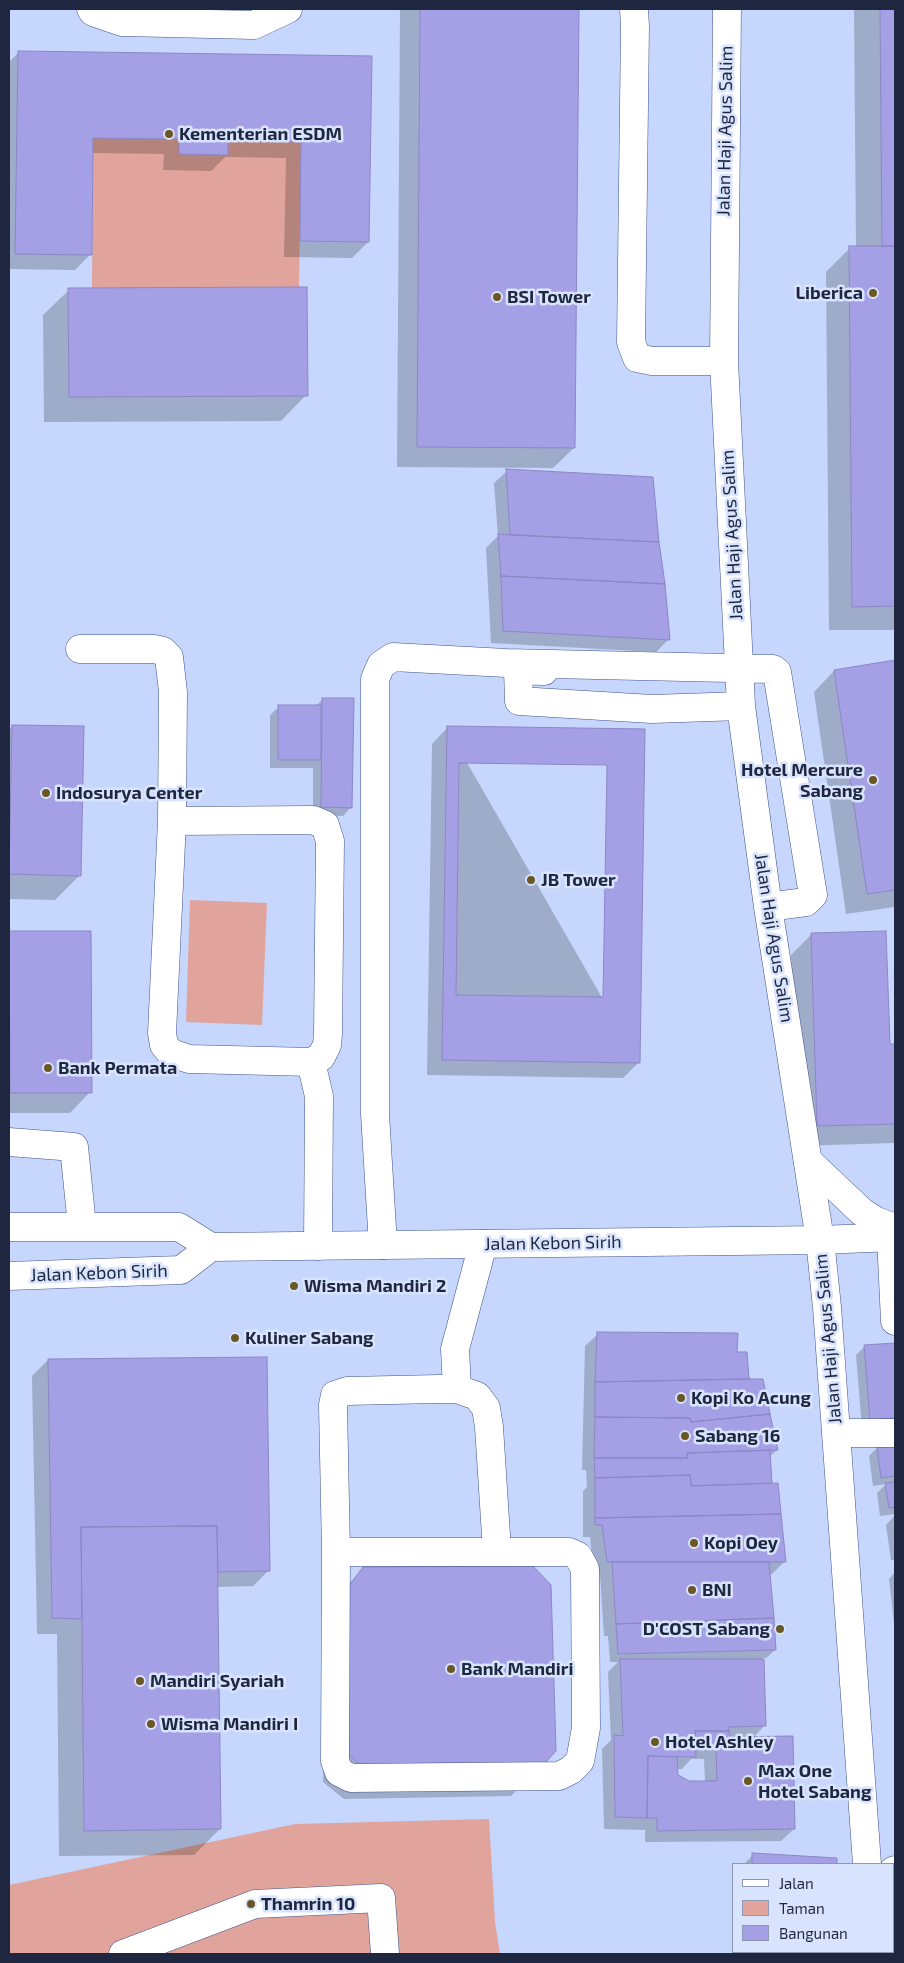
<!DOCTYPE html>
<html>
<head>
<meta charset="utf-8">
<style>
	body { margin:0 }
	#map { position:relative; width:904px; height:1963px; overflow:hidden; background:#c6d6fc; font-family:"Exo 2",sans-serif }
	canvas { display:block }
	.frame { position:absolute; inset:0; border:10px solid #1e273f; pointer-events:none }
	.legend { position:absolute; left:732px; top:1863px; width:162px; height:90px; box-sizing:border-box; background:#d8e3fd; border:1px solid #8e98b1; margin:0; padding:6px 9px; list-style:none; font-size:15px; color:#1e273f }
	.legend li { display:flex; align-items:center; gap:10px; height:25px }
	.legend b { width:25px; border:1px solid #8e98b1 }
</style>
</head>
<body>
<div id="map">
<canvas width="904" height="1963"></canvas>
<div class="frame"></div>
<ul class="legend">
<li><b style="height:6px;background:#fff"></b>Jalan</li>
<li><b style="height:14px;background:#e0a49c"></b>Taman</li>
<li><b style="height:14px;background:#a59fe5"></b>Bangunan</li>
</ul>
</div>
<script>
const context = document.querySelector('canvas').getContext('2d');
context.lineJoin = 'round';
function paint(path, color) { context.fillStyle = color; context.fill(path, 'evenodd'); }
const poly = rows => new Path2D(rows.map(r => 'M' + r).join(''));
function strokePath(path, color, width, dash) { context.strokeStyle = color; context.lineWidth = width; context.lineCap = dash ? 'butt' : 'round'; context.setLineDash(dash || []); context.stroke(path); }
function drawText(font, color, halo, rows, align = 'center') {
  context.font = font + ' "Exo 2",sans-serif'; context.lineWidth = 5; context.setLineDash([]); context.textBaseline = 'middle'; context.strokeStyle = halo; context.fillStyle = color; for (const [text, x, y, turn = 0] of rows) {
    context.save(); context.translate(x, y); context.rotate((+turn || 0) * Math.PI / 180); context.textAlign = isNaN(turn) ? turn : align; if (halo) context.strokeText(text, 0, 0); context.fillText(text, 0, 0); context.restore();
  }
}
const green = poly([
	[93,138,179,139,179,154,228,155,228,141,301,142,299,287,92,288],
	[190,900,267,903,262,1025,186,1022],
	[489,1819,495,1922,500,1954,9,1954,9,1885,295,1824]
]);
const shadow = poly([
	[400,9,577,9,574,448,553,468,397,467],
	[854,9,895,9,895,630,829,630,826,272,850,248,856,248],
	[18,53,370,57,368,242,352,258,284,257,286,158,225,157,211,171,163,170,164,154,92,153,90,255,75,270,9,269,9,62],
	[69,290,306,395,281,421,44,422,43,315],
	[507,471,669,639,656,652,491,643,486,548,498,536,494,483],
	[895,662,895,907,846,914,814,692,834,671],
	[323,699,351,807,343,816,313,815,313,768,270,768,270,715,279,707,315,707],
	[12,726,80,875,55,900,9,899,9,730],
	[447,728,639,1062,623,1078,427,1075,432,744],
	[9,932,90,1092,70,1113,9,1113],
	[812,934,889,1046,895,1045,895,1143,797,1146,791,955],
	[598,1334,736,1353,777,1450,769,1457,771,1484,785,1561,772,1574,768,1574,775,1650,766,1658,762,1658,765,1725,753,1738,794,1829,781,1841,645,1842,645,1830,604,1829,602,1749,611,1740,608,1672,618,1662,610,1662,608,1636,604,1636,600,1574,594,1574,590,1537,583,1537,583,1491,587,1487,586,1470,582,1470,585,1346],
	[691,1759,704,1759,705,1782,688,1783,677,1776,676,1769,682,1769],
	[895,1344,895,1425,862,1428,856,1355,865,1346],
	[48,1360,269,1570,253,1586,217,1587,220,1829,194,1855,59,1856,57,1634,37,1634,32,1376],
	[895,1445,895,1514,880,1516,877,1493,886,1484,873,1486,869,1456,877,1448],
	[895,1515,895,1560,891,1560,886,1525],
	[364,1569,538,1769,511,1796,344,1799,323,1782,322,1615,337,1595],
	[895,1572,895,1633,889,1579],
	[753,1855,836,1859,836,1864,744,1864],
	[734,1952,826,1952,826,1954,734,1954]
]);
const building = poly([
	[420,9,579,9,575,448,417,447,420,9],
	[880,9,895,9,895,246,882,246,880,9],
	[18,51,372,56,369,242,300,241,301,142,228,141,228,155,179,154,179,139,93,138,92,255,15,254,18,51],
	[849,246,895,246,895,606,852,607,849,246],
	[307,287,308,396,69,397,68,288,307,287],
	[506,469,653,477,659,542,510,535,506,469],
	[498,534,659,542,665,584,501,576,498,534],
	[501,576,665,584,670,640,503,631,501,576],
	[895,660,895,890,867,894,834,670,895,660],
	[322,698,354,698,352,808,321,807,322,698],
	[278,705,321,705,321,760,278,760,278,705],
	[12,725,84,726,81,876,9,874,12,725],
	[447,726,645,729,640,1063,442,1060,447,726],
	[459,763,607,765,603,997,456,995,459,763],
	[9,931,91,931,92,1093,10,1093,9,931],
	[886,931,890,1044,895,1044,895,1124,817,1126,811,933,886,931],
	[597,1332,738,1333,737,1352,747,1352,749,1379,595,1382,597,1332],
	[895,1343,895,1418,870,1420,864,1345,895,1343],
	[267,1357,270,1571,218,1572,217,1526,81,1527,82,1619,52,1618,48,1359,267,1357],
	[749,1379,763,1379,770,1414,691,1422,690,1418,595,1417,595,1382,749,1379],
	[770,1414,778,1450,687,1453,688,1458,594,1458,595,1417,690,1418,691,1422,770,1414],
	[895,1444,895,1476,881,1478,877,1447,895,1444],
	[770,1450,772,1483,691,1486,690,1475,595,1478,594,1458,688,1458,687,1453,770,1450],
	[690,1475,691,1486,778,1483,781,1514,595,1518,595,1478,690,1475],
	[895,1482,895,1507,889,1508,885,1483,895,1482],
	[781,1514,786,1562,607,1562,602,1525,595,1525,595,1518,781,1514],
	[217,1526,221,1829,84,1831,81,1527,217,1526],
	[612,1562,769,1562,774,1618,616,1624,612,1562],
	[533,1566,551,1585,556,1751,539,1770,370,1774,349,1755,348,1587,363,1567,533,1566],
	[774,1618,776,1650,618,1654,616,1624,774,1618],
	[620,1659,764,1659,766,1726,728,1727,729,1731,695,1731,696,1757,648,1756,647,1818,615,1817,614,1735,623,1736,620,1659],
	[695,1731,729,1731,730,1737,793,1736,795,1829,657,1831,657,1818,647,1818,648,1756,677,1757,678,1775,689,1781,717,1781,716,1747,695,1747,695,1731],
	[752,1853,837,1858,837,1864,752,1864,752,1853],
	[745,1952,827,1952,827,1954,745,1954,745,1952]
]);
const minor = poly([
	[91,9,93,12,122,22,254,25,288,9],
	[634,9,635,26,631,342,637,358,652,361,724,361],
	[727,9,724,361,741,706,768,907,820,1240,827,1307,867,1864],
	[80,649,154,649,163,651,169,657,173,692,172,821,313,820,325,825,330,841,328,1034,327,1045,321,1057,311,1062,189,1059,171,1053,164,1045,162,1033,172,821],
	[544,671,518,670,519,701,652,709,741,706],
	[311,1062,319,1096,318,1246],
	[9,1142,74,1147,82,1226],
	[891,1237,895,1321],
	[383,1245,375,1114,375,679,381,665,393,657,506,663,773,669,777,672,813,895,806,902,768,907],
	[457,1389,455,1349,483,1244],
	[836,1433,895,1433],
	[336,1552,569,1552,578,1556,585,1569,586,1728,580,1761,571,1770,559,1776,351,1778,339,1772,335,1761,336,1552,333,1405,335,1395,347,1391,438,1389,457,1389,477,1396,486,1408,489,1427,497,1551],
	[893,1871,895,1870],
	[876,1952,876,1954],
	[123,1954,255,1904,381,1898,385,1954]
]);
const major = poly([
	[808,1161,862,1212,876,1221,895,1228],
	[9,1227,179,1227,211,1247,820,1240,895,1237],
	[9,1276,181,1270,211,1247]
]);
const markers = [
	[169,134,5,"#6b5726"],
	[873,293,5,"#6b5726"],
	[497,297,5,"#6b5726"],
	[873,780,5,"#6b5726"],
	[46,793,5,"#6b5726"],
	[531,880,5,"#6b5726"],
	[48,1068,5,"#6b5726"],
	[294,1286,5,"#6b5726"],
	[235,1338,5,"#6b5726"],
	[681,1398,5,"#6b5726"],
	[685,1436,5,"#6b5726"],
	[694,1543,5,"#6b5726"],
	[692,1590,5,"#6b5726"],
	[780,1629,5,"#6b5726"],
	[451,1669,5,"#6b5726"],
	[140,1681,5,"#6b5726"],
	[151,1724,5,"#6b5726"],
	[655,1742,5,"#6b5726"],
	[748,1781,5,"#6b5726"],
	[251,1904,5,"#6b5726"]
];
const streetNames = [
	["Jalan Haji Agus Salim",725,131,-89],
	["Jalan Haji Agus Salim",732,535,-93],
	["Jalan Haji Agus Salim",774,938,81],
	["Jalan Kebon Sirih",553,1243,-1],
	["Jalan Kebon Sirih",99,1273,-2],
	["Jalan Haji Agus Salim",828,1339,-95]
];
const poiNames = [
	["Kementerian ESDM",179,134],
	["Liberica",863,293,"right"],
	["BSI Tower",507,297],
	["Hotel Mercure",863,770,"right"],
	["Sabang",863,791,"right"],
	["Indosurya Center",56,793],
	["JB Tower",541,880],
	["Bank Permata",58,1068],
	["Wisma Mandiri 2",304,1286],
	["Kuliner Sabang",245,1338],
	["Kopi Ko Acung",691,1398],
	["Sabang 16",695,1436],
	["Kopi Oey",704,1543],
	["BNI",702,1590],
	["D'COST Sabang",770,1629,"right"],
	["Bank Mandiri",461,1669],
	["Mandiri Syariah",150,1681],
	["Wisma Mandiri I",161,1724],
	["Hotel Ashley",665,1742],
	["Max One",758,1771],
	["Hotel Sabang",758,1792],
	["Thamrin 10",261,1904]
];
paint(green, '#e0a49c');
paint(shadow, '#0003');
paint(building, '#a59fe5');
strokePath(building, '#8b87c5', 1);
strokePath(minor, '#3f5389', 29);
strokePath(major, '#3f5389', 29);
strokePath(minor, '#fff', 28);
strokePath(major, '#fff', 28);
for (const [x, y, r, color] of markers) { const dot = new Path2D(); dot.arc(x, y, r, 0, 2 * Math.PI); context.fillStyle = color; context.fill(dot); strokePath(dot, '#d8e3fd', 2); }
drawText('18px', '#1e273f', '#d8e3fd', streetNames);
drawText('bold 18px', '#1e273f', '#d8e3fd', poiNames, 'left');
</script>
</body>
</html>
